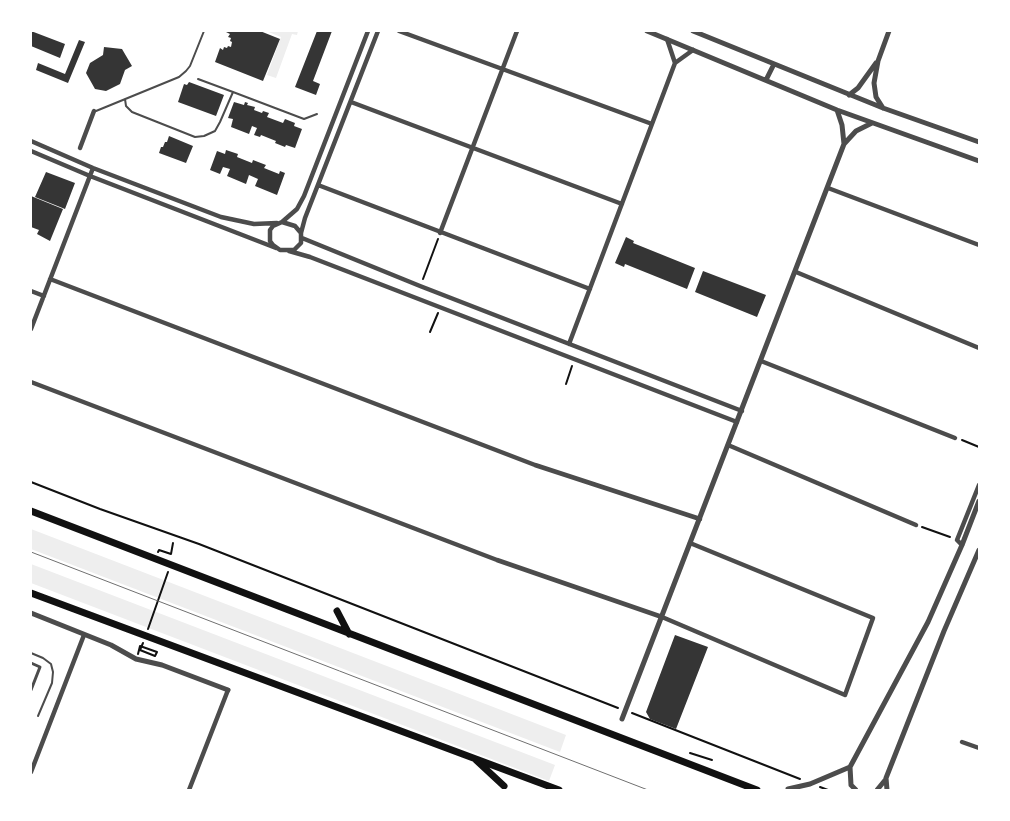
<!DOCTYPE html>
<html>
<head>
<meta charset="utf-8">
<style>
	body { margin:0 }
	#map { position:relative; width:1010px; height:821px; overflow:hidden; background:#fff; font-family:"Source Serif 4",serif }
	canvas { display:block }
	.frame { position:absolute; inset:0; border:32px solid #fff; pointer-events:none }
</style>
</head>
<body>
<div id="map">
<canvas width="1010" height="821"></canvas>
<div class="frame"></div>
</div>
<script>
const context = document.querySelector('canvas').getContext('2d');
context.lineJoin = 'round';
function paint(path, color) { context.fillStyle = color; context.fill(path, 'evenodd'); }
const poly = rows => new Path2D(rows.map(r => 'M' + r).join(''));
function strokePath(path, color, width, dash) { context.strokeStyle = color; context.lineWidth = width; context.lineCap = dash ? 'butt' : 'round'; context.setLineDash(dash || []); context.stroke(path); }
const green = poly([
	[266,31,298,31,297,35,292,34,276,78,267,75,281,37],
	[31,529,566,735,560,752,31,549],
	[31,564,555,765,549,781,31,583]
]);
const building = poly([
	[31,31,65,44,60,58,31,46],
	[224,31,260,31,280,39,263,81,215,62,220,48,223,50,224,47,227,48,228,46,231,47,232,42,230,41,231,38,228,37,230,34],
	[317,31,332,31,313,81,320,84,316,95,295,87],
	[79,40,85,42,68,83,36,70,38,63,65,74],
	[104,47,122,49,132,66,125,70,120,84,106,91,95,89,86,73,90,63,103,55],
	[189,82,224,95,216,116,178,102,184,84,187,85],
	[234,102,244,105,245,102,248,103,247,105,255,107,254,110,262,113,263,111,269,113,267,117,283,123,285,119,295,123,294,126,302,129,295,148,286,145,285,147,275,143,276,141,261,135,260,137,254,135,257,128,252,126,249,134,231,127,233,119,228,118],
	[169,136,193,146,186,163,159,153,161,147,163,147,165,142,167,142],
	[226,150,238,154,237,157,252,163,253,160,266,165,264,168,279,174,280,171,285,173,277,195,255,186,258,179,249,175,246,184,227,176,230,169,223,167,220,174,210,170,217,151,225,154],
	[46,172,75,183,65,209,35,197],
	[31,196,63,209,50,241,37,234,39,230,31,227],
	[626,237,634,241,633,243,695,268,687,289,625,264,624,267,615,263],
	[703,271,766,295,757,317,695,292],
	[675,635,708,647,676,729,650,719,646,712]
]);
const path = poly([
	[423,279,438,239],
	[430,332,438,313],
	[566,384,572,366],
	[962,440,979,447],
	[31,482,100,509,199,544,618,708],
	[922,527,950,537],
	[158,552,159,550,171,554,173,543],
	[148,629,168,572],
	[138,654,140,646,157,652,155,656,140,650,143,643],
	[632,713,800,779],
	[690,753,712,760],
	[820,787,828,790]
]);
const service = poly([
	[198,79,233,92],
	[125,99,126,106,132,112,195,137,204,136,215,131,220,122,233,92,304,119,317,114],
	[96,111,179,77,186,71,190,66,204,31],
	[31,653,43,658,51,664,53,672,52,683,38,716]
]);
const pedestrian = poly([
	[31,663,40,667,31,690]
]);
const minor = poly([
	[399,31,652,124],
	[667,39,675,63],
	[351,102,622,204],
	[31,141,93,168,221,217,254,224,277,223],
	[80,148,94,111],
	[31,151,90,176,276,248],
	[318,185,590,289],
	[828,188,979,245],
	[282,222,297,209,304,196,368,31],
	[282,222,295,226,301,233,301,243,294,250,280,250,273,245,270,241,270,230,273,226,282,222],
	[301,233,305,218,378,31],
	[440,233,517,31],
	[302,238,420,286,742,411],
	[289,251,310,257,737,422],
	[796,272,979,348],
	[50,279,535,465,700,519],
	[31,291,44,296],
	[31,329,93,168],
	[569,344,675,63,693,50],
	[761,361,955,438],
	[31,382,497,560,662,617,845,695,873,618,690,543],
	[728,445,916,525],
	[962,545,957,540,979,485],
	[962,742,979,748],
	[31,772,84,635],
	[189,790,228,690]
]);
const tertiary = poly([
	[647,31,837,110,979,161],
	[693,31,883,108,979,142],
	[766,80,774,64],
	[849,95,858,88,876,63],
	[883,108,876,97,874,83,878,61,889,31],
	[844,144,856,131,872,123],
	[31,613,111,645,136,659,162,665,228,690],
	[622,719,844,144,842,125,837,110],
	[850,767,851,785,856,790],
	[788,789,810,784,850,767,928,622,962,545,979,501],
	[877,790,886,779],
	[887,790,886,778,944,631,979,550]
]);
const trunk = poly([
	[31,511,757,790],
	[31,593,559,790],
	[337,611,349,634],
	[476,760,504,786]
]);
const tram = poly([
	[31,552,648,790]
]);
paint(green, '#eee');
paint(building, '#353535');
strokePath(path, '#111', 2);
strokePath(service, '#4c4c4c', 2);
strokePath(pedestrian, '#4c4c4c', 3);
strokePath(minor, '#4c4c4c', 4.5);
strokePath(tertiary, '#4c4c4c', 5);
strokePath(trunk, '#111', 7);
strokePath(tram, '#707070', 1);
</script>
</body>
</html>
